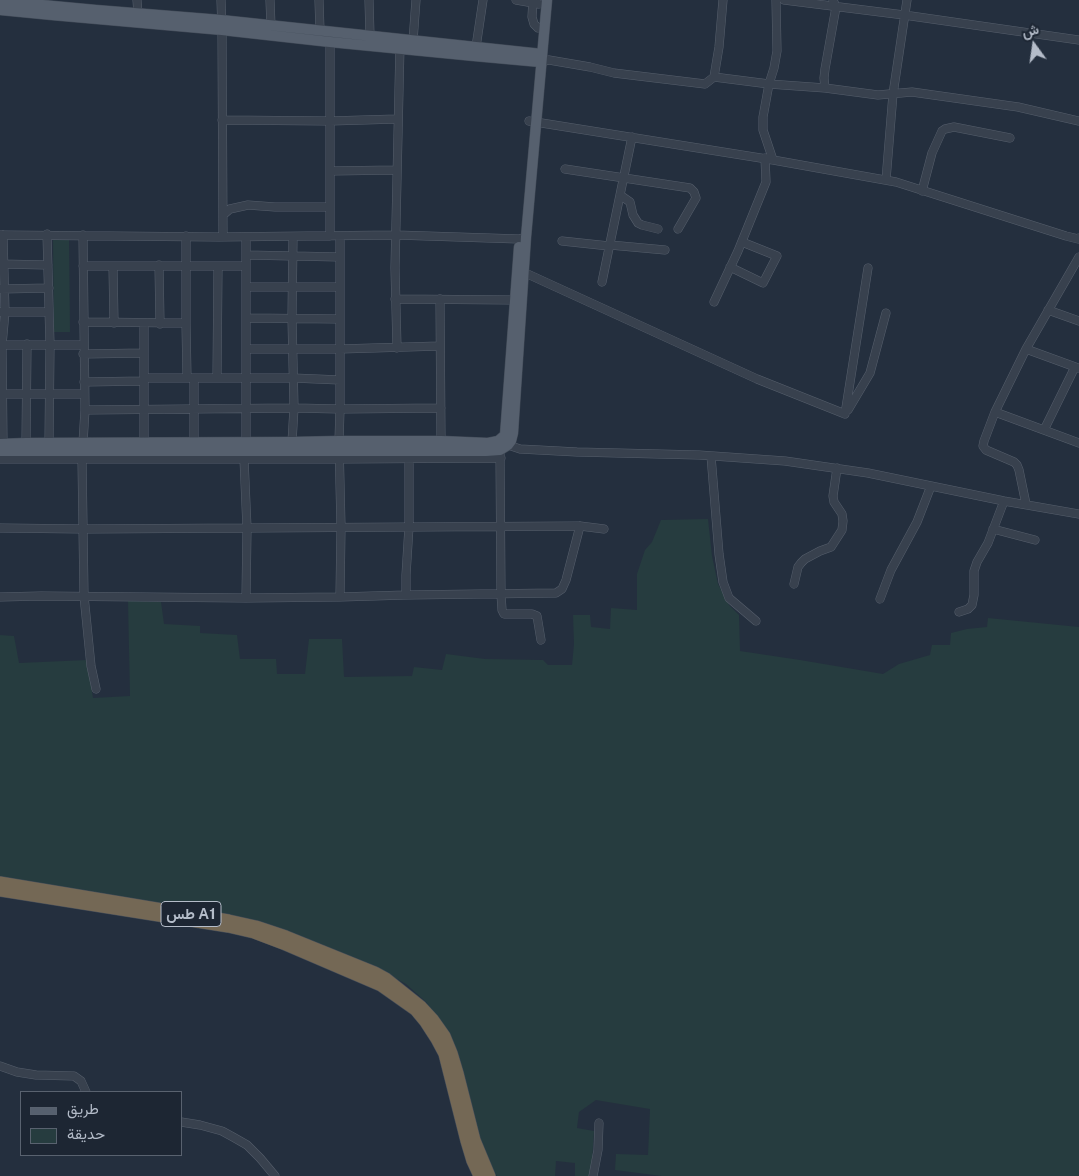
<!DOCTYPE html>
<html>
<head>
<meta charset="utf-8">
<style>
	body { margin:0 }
	#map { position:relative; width:1079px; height:1176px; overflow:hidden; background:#242f3e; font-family:"Public Sans",Vazirmatn,sans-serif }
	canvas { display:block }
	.legend { position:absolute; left:20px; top:1091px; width:162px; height:65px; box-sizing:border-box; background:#1d2633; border:1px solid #59626f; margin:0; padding:6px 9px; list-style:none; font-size:15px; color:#b4bcc9 }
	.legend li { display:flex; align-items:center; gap:10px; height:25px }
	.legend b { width:25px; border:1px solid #59626f }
	.north { position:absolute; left:1009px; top:20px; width:50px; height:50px; -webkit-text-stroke:4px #1d2633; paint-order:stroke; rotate:346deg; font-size:14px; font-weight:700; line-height:20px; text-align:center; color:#b4bcc9 }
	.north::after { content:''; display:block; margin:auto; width:18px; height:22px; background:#b4bcc9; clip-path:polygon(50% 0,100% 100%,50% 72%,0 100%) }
</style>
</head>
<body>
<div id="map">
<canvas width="1079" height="1176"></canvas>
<ul class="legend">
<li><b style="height:6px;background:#56606e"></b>طريق</li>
<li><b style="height:14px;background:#263c3f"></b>حديقة</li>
</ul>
<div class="north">ش</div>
</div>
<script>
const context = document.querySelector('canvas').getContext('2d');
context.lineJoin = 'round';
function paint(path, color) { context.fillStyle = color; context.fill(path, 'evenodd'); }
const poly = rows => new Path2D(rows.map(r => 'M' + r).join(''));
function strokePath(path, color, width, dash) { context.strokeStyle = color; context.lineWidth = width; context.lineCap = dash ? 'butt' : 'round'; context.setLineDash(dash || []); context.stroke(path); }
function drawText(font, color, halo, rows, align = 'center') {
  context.font = font + ' "Public Sans",Vazirmatn,sans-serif'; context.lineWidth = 4; context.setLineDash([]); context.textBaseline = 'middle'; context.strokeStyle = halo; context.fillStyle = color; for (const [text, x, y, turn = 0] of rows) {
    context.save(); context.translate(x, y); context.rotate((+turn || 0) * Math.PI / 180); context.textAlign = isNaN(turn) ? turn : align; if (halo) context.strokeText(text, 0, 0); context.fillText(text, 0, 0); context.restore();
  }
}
const green = poly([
	[69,239,70,332,54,332,53,240],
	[708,519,712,556,718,584,729,605,739,615,740,651,800,660,883,674,899,664,930,655,932,645,950,645,951,633,967,629,987,627,988,618,1079,627,1079,1176,662,1176,615,1170,616,1154,648,1155,650,1109,596,1100,579,1112,577,1128,594,1131,591,1176,575,1176,575,1163,556,1161,555,1176,497,1176,484,1155,444,1026,426,1002,406,984,384,972,282,933,0,880,0,635,14,636,19,663,87,660,93,698,130,696,128,601,161,602,164,624,200,626,200,633,237,635,240,659,276,659,277,674,305,674,309,639,342,639,344,677,412,676,414,667,442,670,446,654,485,659,543,660,548,665,572,665,574,644,573,615,590,615,591,627,610,629,611,608,637,610,637,574,645,550,652,542,661,520]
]);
const minor = poly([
	[137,0,138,14],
	[221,0,222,30,223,237],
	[270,0,271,26],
	[319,0,320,31],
	[369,0,370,36],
	[516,0,539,4],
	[533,0,532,17,534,24,538,28],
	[784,0,904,15,1079,40],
	[413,41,416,0],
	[330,42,330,236],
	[476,47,483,0],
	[540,62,549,60,590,67,614,73,705,84,714,77,769,84,825,88,878,95,912,92,1018,107,1079,121],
	[714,77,719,47,723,0],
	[825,88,824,78,825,69,836,7,833,0],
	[222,120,330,121,397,119],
	[529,121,773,160,896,182,1066,236,1078,239,1079,238],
	[773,160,763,130,763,117,769,84,774,68,777,51,776,0],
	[565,169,690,188,694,192,696,198,678,229],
	[330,171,396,170],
	[886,180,893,94,907,0],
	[922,191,932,153,942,131,945,129,954,127,1010,138],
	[620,195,630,202,633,215,638,223,642,225,658,229],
	[223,215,230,209,248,205,275,207,330,207],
	[47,234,50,345,49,443],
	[0,235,219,237,396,235,519,239,526,237],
	[3,235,5,312,2,345,3,444],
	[83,235,85,410,82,459,84,596,91,666,96,689],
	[186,236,186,323,187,378],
	[246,237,246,442],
	[562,241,609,246],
	[610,245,665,250],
	[246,255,340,257],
	[0,264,48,265],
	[159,265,160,324],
	[83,266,246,266],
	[113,266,114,323],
	[730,267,763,283,777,256,742,242],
	[521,271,757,379,845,414],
	[602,282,632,137],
	[246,287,340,287],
	[1,289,49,288],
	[395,299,515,300],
	[440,299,441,441],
	[714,302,738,251,766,182,765,158],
	[1048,310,1079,321],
	[1,312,49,312],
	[247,318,340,319],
	[83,322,186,323],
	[0,345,84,345],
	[397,348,395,268,400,45],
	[247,349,340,349,440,346],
	[1026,349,1078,368],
	[83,354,144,353],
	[144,378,293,378,340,380],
	[217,378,218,266],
	[84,382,144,381],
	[0,394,84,394],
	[85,410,294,408,340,409,441,408],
	[848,410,870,373,886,313],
	[995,412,1079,443],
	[845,414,868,268],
	[1044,430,1075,367],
	[144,442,144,324],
	[194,442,194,378],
	[292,442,294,408,292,318,293,237],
	[505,442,508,445,520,449,577,452,699,455,785,461,868,473,1004,501,1079,514],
	[26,443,27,344],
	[500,453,501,594,502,610,504,614,532,614,537,616,541,640],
	[711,456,719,554,723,582,729,598,756,621],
	[0,459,340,459,501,458],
	[244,459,247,528,246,598],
	[1026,504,1019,470,1017,465,1014,462,986,450,983,446,984,441,995,412,1026,349,1079,257],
	[0,528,84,529,580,526,604,529],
	[993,529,1035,540],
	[794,584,798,567,801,563,805,559,820,551,831,547,842,530,843,521,842,514,834,502,833,496,837,468],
	[406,595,406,575,409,527,409,454],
	[0,597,41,596,246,598,340,597,406,595,556,593,562,589,566,580,580,526],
	[340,597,341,527,339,441,340,409,340,236],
	[880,599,891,570,917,522,931,486],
	[959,612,968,609,972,605,974,595,974,571,977,562,988,543,1004,501],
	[0,1066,17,1072,36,1075,74,1076,81,1081,86,1092],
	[181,1122,200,1125,222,1131,233,1137,247,1145,260,1158,275,1176],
	[593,1176,598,1150,599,1123]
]);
const major = poly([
	[0,1,96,10,221,20,542,54],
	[0,10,52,15,222,30,330,42,474,56,540,62],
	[0,444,26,443,292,442,339,441,441,441,488,443,498,441,505,435,519,247],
	[0,451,486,451,500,450,508,445,511,441,513,433,526,237,547,0]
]);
const highway = poly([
	[0,882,229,920,256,926,286,936,375,972,386,978,421,1006,433,1019,445,1036,452,1053,458,1073,475,1140,490,1176],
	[0,891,228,927,254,933,283,944,381,986,415,1010,425,1022,436,1039,444,1054,466,1141,472,1161,479,1176]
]);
const shields = [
	[191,914,60]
];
const shieldNames = [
	["طس A1",191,914]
];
paint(green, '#263c3f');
strokePath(minor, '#565f6c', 9);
strokePath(major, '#414a57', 11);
strokePath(highway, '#434c59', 12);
strokePath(minor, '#38414e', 8);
strokePath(major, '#56606e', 10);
strokePath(highway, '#746855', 11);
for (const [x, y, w] of shields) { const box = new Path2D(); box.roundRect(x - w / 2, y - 12.5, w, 25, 4); context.fillStyle = '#1d2633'; context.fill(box); strokePath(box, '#b4bcc9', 1); }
drawText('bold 15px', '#b4bcc9', null, shieldNames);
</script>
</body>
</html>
